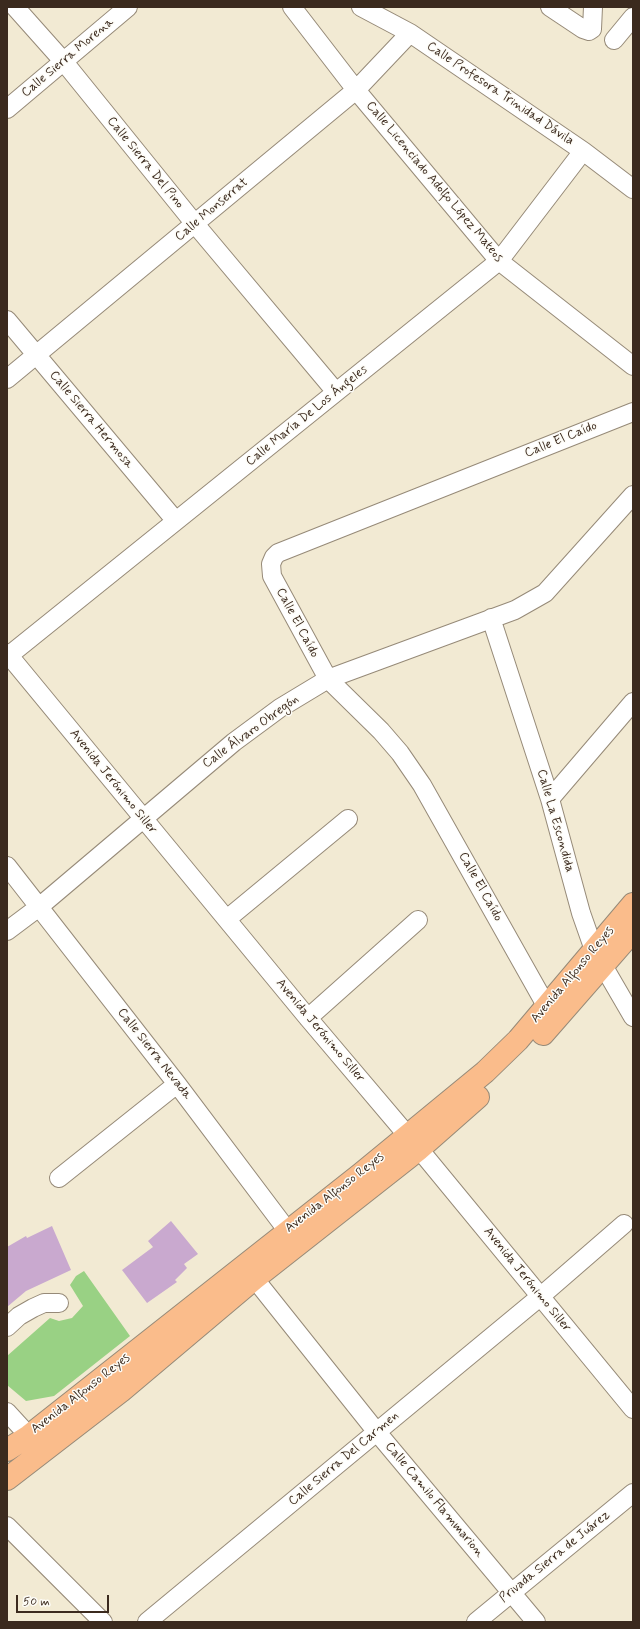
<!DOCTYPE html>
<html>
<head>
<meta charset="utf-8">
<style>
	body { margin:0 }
	#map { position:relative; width:640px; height:1629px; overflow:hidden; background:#f2ead3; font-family:Mynerve,sans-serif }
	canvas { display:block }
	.frame { position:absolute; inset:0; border:8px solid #3b2a1e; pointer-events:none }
	.scale { position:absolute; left:16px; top:1595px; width:93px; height:18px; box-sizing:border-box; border:2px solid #3b2a1e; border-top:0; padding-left:5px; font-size:12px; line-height:14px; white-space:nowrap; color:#3b2a1e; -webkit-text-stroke:3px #fdfcf7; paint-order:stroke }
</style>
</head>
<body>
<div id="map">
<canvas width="640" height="1629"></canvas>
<div class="frame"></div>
<div class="scale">50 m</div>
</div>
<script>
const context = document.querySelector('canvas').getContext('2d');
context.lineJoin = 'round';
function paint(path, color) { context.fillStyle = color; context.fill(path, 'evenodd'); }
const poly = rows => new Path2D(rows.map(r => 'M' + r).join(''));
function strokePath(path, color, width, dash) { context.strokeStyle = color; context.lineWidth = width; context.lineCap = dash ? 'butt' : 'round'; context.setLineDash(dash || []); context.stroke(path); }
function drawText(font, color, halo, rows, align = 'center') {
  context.font = font + ' Mynerve,sans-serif'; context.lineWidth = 3; context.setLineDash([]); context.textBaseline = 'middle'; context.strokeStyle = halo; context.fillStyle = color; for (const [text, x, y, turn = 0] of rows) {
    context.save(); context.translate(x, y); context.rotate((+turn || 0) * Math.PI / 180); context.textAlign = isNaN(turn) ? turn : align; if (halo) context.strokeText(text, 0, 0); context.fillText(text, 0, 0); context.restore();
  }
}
const green = poly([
	[84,1271,130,1336,54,1396,26,1401,7,1385,7,1356,50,1318,59,1321,72,1318,83,1306,70,1285,76,1276]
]);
const building = poly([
	[171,1221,198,1254,184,1264,187,1268,175,1280,177,1282,147,1303,122,1270,153,1247,148,1241],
	[52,1226,71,1270,26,1291,7,1307,7,1247,26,1236,27,1238]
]);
const minor = poly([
	[15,7,64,62,195,224,336,392],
	[292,7,356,90,499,261,633,366],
	[361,7,410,33,583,151,633,189],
	[550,7,583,29,589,31,592,29,593,7],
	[614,40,633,17],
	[7,109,128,7],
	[7,320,175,520],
	[7,379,356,90,410,33],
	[491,618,550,799,581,913,594,950,633,1017],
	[7,653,308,1018,419,1149,633,1409],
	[7,657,499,261,583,151],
	[550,799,633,702],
	[7,866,177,1084,296,1242],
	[227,919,348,819],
	[7,931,39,907,234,742,280,708,328,679,515,610,545,593,633,495],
	[547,1007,422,785,400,753,381,731,328,679,272,576,271,564,274,557,278,553,633,412],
	[308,1018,418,920],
	[59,1178,177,1084],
	[246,1268,376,1431,536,1622],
	[7,1327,19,1316,33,1308,44,1303,59,1303],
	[7,1412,29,1436],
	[7,1526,103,1622],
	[147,1622,541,1296,624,1224],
	[476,1622,633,1493]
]);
const major = poly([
	[543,1034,633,931],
	[7,1450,29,1436,361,1174,485,1072,518,1040,633,904],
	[7,1479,121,1391,255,1278,419,1149,478,1097]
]);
const streetNames = [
	["Calle Sierra Morena",68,58,-40],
	["Calle Profesora Trinidad Dávila",500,94,34],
	["Calle Sierra Del Pino",145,163,51],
	["Calle Licenciado Adolfo López Mateos",434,182,50],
	["Calle Monserrat",212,210,-40],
	["Calle María De Los Ángeles",307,416,-39],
	["Calle Sierra Hermosa",91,420,50],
	["Calle El Caído",561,440,-22],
	["Calle El Caído",297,623,62],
	["Calle Álvaro Obregón",251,732,-36],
	["Avenida Jerónimo Siller",113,782,51],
	["Calle La Escondida",555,821,74],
	["Calle El Caído",480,887,61],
	["Avenida Alfonso Reyes",573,975,-50],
	["Avenida Jerónimo Siller",320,1031,50],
	["Calle Sierra Nevada",154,1054,52],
	["Avenida Alfonso Reyes",335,1193,-38],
	["Avenida Jerónimo Siller",527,1280,51],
	["Avenida Alfonso Reyes",81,1394,-38],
	["Calle Sierra Del Carmen",344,1459,-40],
	["Calle Camilo Flammarion",434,1500,50],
	["Privada Sierra de Juárez",555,1557,-39]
];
paint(green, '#99d184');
paint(building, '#c9a9cf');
strokePath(minor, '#968a78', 20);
strokePath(major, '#968a78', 24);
strokePath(minor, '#fff', 18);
strokePath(major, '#fabc8b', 22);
drawText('13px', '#3b2a1e', '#fdfcf7', streetNames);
</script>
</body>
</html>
